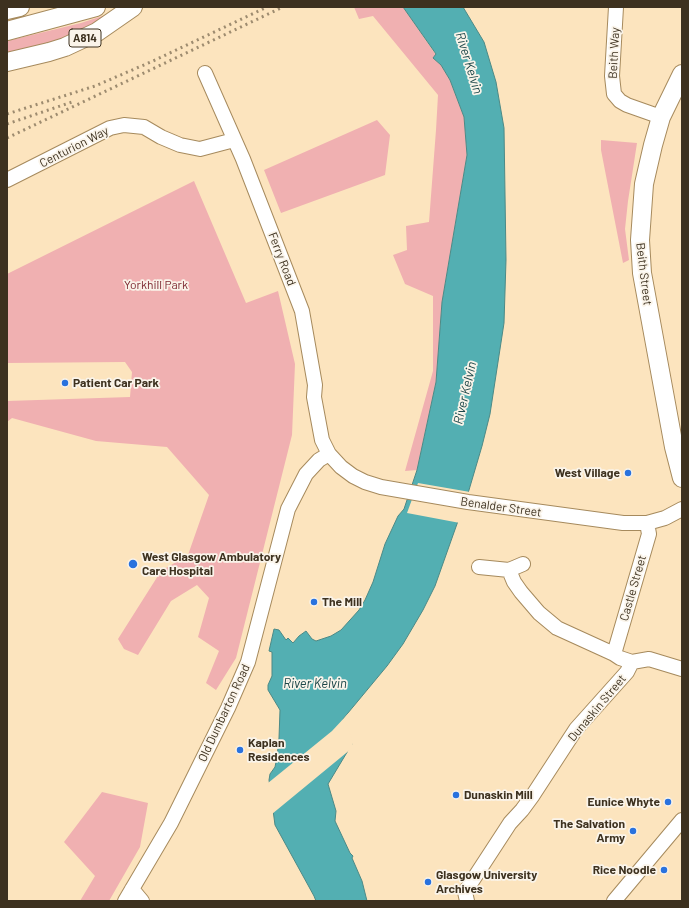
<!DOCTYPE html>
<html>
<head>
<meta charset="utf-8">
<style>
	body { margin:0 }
	#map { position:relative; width:689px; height:908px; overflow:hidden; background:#fce4be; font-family:Barlow,sans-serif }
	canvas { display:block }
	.frame { position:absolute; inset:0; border:8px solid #3d311f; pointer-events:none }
</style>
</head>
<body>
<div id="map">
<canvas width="689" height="908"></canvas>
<div class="frame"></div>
</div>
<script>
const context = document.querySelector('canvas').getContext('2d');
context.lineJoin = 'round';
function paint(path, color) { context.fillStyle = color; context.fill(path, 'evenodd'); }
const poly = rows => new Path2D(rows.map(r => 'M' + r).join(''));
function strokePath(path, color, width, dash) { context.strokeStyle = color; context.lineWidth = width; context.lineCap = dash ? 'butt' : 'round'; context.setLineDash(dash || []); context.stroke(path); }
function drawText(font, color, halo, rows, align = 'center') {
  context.font = font + ' Barlow,sans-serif'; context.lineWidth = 3.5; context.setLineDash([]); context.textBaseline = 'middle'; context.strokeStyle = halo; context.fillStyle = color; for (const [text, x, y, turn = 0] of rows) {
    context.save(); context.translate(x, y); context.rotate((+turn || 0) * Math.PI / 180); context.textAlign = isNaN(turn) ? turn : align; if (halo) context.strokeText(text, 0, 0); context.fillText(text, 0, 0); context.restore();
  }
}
const green = poly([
	[354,7,403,7,436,55,433,58,441,65,450,80,464,117,467,155,442,302,436,382,417,470,405,471,433,371,433,296,405,284,393,255,407,250,406,226,429,222,436,130,438,95,373,16,359,19],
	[121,10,80,35,7,57,7,41,81,23],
	[377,120,390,135,385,175,281,213,264,170],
	[601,140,637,143,628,201,625,229,629,260,623,263,601,150],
	[194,181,246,303,278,291,295,364,292,435,236,658,216,690,206,683,219,651,198,637,209,598,197,585,171,601,138,655,124,649,118,639,161,571,188,555,209,495,167,447,96,441,12,418,7,422,7,401,130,397,132,372,125,362,7,363,7,274],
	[102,792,148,803,140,847,109,901,80,901,95,876,64,842]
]);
const water = poly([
	[403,7,463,7,484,42,496,82,504,128,506,260,504,323,490,414,482,446,469,490,435,586,423,610,403,644,387,666,343,719,352,744,328,784,336,811,335,821,350,853,353,856,352,858,362,881,367,901,316,901,314,896,275,825,269,780,270,774,275,767,277,757,279,738,280,710,268,690,268,685,272,676,272,652,269,651,274,629,279,630,286,640,288,638,293,643,299,636,306,631,312,639,316,641,331,636,341,630,359,610,365,600,373,582,385,544,398,516,404,509,417,470,436,382,442,302,467,155,464,117,450,80,441,65,433,58,436,54,403,7]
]);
const pier = poly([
	[418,483,470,492,460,523,407,513],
	[359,702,345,719,353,743,351,749,272,814,268,783,332,731]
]);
const minor = poly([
	[616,7,612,76,614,94,620,101,627,105,661,117],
	[205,73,243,159,302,311,315,385,314,397,322,440,329,454,341,467,353,476,365,482,381,487,468,502,623,523,647,523,665,518,682,509],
	[7,180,110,128,124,125,144,127,161,137,180,145,200,149,234,140],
	[479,567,509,570,523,564],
	[509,570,514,582,521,592,539,613,557,628,614,654,620,658,632,662,649,659,682,669],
	[614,654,649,534,647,523],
	[132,889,142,901],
	[125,901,171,823,228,708,248,662,288,509,306,474,319,460,329,454],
	[467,901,465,892,510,823,522,810,533,795,576,729,627,672,632,662],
	[614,901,682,820]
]);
const major = poly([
	[7,10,20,7],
	[7,31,96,7],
	[7,62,49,52,65,47,97,32,133,7],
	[682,74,661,117,653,145,644,184,640,240,642,273,674,447,682,478]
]);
const rail = poly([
	[7,114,95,86,153,61,267,7],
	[7,124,75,101],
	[7,138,283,7]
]);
const markers = [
	[65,383,4,"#2972de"],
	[628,473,4,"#2972de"],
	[133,564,5,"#2972de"],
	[314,602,4,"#2972de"],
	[240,750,4,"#2972de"],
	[456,795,4,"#2972de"],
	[668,802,4,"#2972de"],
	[633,831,4,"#2972de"],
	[664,870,4,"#2972de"],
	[428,882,4,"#2972de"]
];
const shields = [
	[85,38,32]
];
const shieldNames = [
	["A814",85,38]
];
const streetNames = [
	["Beith Way",614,53,-87],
	["Centurion Way",74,147,-27],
	["Ferry Road",282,259,69],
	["Beith Street",644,274,83],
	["Benalder Street",501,507,8],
	["Castle Street",633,588,-74],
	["Dunaskin Street",597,708,-50],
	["Old Dumbarton Road",224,713,-65]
];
const parkNames = [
	["Yorkhill Park",156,285]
];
const poiNames = [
	["Patient Car Park",73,383],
	["West Village",620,473,"right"],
	["West Glasgow Ambulatory",142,557],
	["Care Hospital",142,571],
	["The Mill",322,602],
	["Kaplan",248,743],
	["Residences",248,757],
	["Dunaskin Mill",464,795],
	["Eunice Whyte",660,802,"right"],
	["The Salvation",625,824,"right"],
	["Army",625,838,"right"],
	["Rice Noodle",656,870,"right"],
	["Glasgow University",436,875],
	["Archives",436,889]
];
const waterNames = [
	["River Kelvin",469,63,73],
	["River Kelvin",465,393,-77],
	["River Kelvin",315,684]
];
paint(green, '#f0b0b1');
paint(water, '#53afb2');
strokePath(water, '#4c8986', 1);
paint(pier, '#fce4be');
strokePath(minor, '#a68a5d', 16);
strokePath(major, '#a68a5d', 20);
strokePath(minor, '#fff', 14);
strokePath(major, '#fff', 18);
strokePath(rail, '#9d8b6f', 3, [2, 4]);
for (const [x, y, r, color] of markers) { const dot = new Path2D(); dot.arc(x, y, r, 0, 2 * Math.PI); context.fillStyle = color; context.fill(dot); strokePath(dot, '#faf4ea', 1.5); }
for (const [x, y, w] of shields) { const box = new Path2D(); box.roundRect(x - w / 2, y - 9, w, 18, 3); context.fillStyle = '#faf4ea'; context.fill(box); strokePath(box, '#3d311f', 1); }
drawText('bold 11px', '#3d311f', null, shieldNames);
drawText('12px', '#3d311f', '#faf4ea', streetNames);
drawText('12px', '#7c272f', '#faf4ea', parkNames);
drawText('bold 12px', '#3d311f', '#faf4ea', poiNames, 'left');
drawText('italic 13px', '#1d4749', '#faf4ea', waterNames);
</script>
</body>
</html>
